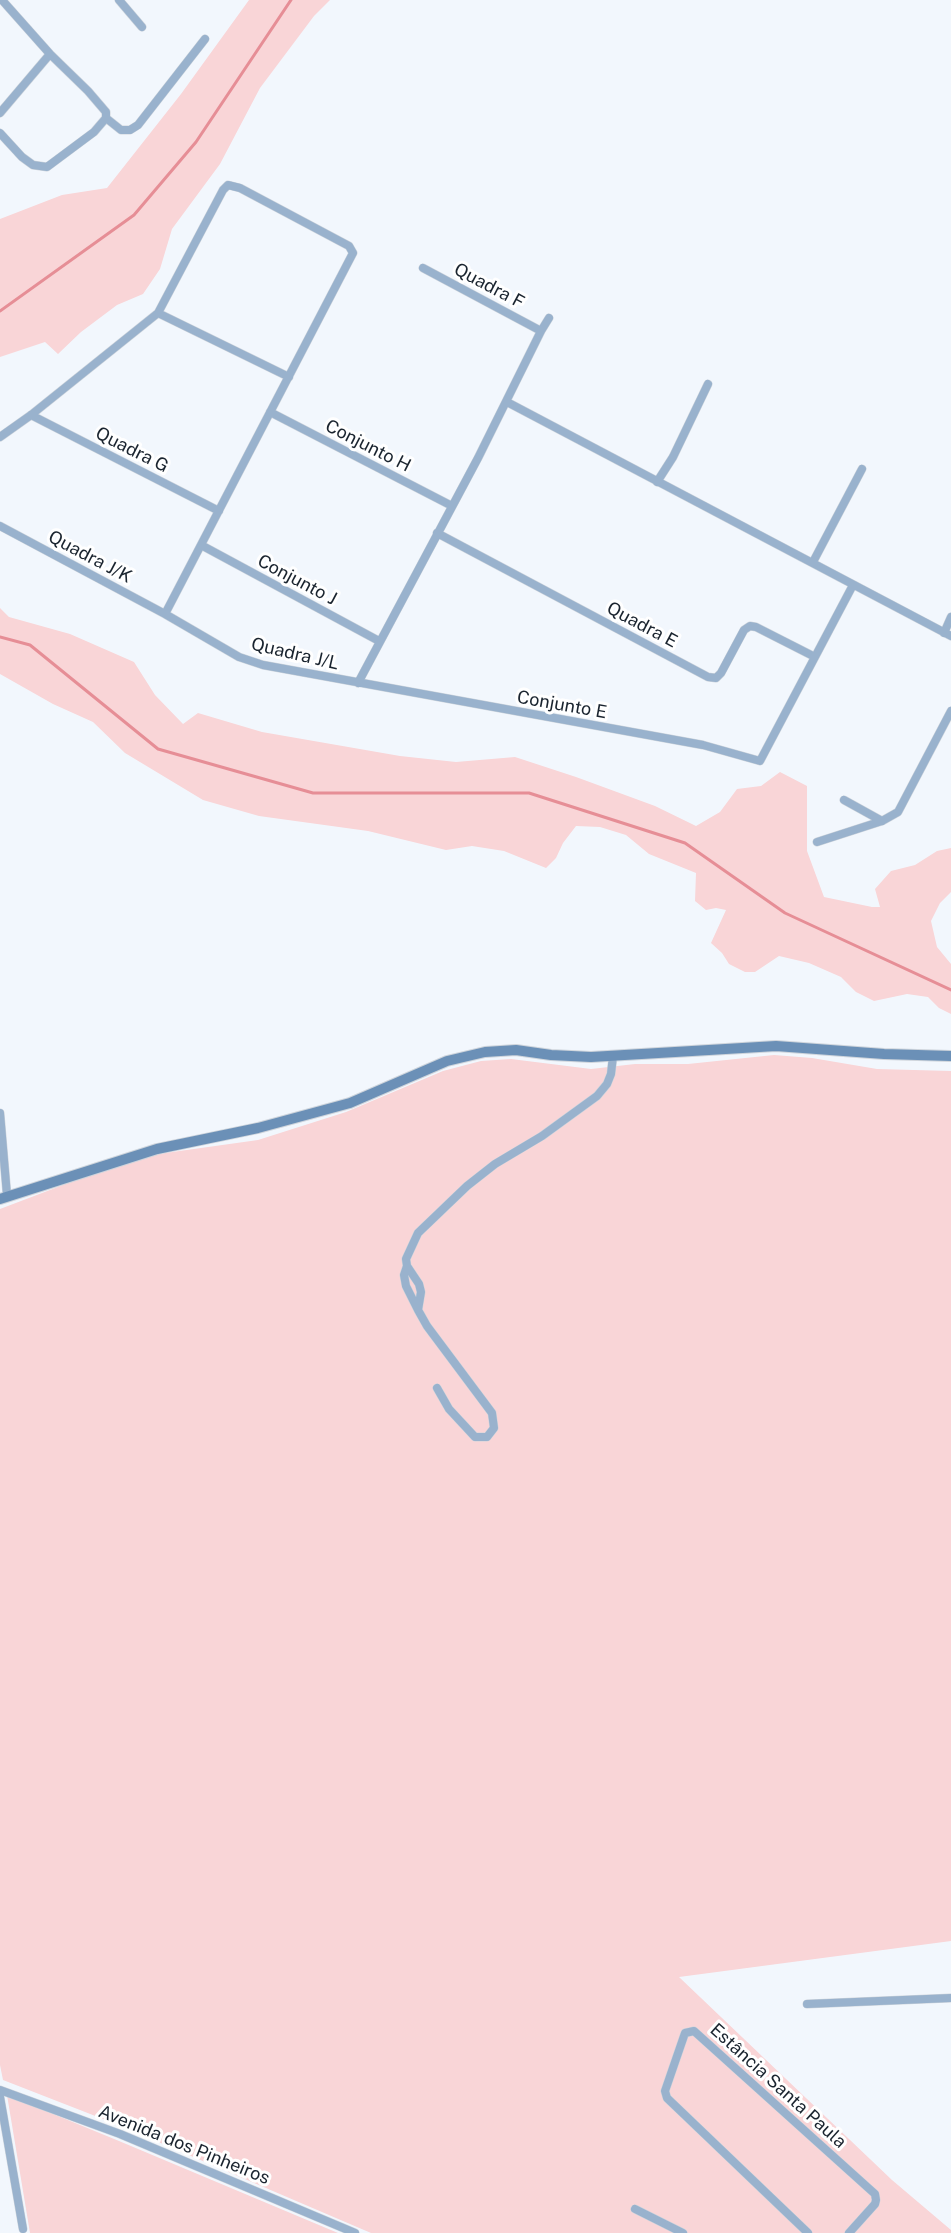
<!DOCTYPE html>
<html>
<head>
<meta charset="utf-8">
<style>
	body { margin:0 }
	canvas { display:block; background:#f2f7fd }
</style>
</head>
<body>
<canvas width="951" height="2233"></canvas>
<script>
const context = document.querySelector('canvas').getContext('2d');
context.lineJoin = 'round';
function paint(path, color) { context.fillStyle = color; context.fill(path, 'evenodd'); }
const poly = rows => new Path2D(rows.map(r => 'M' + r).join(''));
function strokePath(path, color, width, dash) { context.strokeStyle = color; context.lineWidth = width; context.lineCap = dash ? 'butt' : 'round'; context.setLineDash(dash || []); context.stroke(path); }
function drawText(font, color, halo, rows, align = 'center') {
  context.font = font + ' "Public Sans",sans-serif'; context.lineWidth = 6; context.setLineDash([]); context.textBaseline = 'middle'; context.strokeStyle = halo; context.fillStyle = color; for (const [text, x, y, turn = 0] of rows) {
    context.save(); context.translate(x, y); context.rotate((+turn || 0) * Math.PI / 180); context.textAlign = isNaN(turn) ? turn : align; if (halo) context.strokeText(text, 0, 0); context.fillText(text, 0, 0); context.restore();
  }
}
const green = poly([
	[249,0,330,0,314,16,260,88,220,164,172,229,160,269,143,294,117,305,81,332,58,354,45,342,0,357,0,219,62,195,107,188,181,94],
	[0,608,9,617,70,634,134,662,155,695,183,724,198,713,262,732,400,756,456,762,515,757,576,777,655,806,696,826,720,812,737,789,761,786,780,772,807,786,807,851,824,897,872,907,880,907,875,889,891,871,915,865,937,851,951,848,951,892,940,903,931,921,937,947,951,964,951,1014,939,1008,928,997,907,994,874,1001,856,992,841,977,809,963,779,956,755,972,745,972,729,964,722,953,711,943,726,910,716,908,706,910,695,901,696,873,649,854,626,835,600,827,576,826,563,843,556,858,546,868,504,851,472,846,446,850,368,831,259,816,203,800,125,753,93,722,53,704,0,674],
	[774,1055,812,1058,877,1069,951,1071,951,1941,679,1977,892,2180,951,2230,951,2233,371,2233,121,2126,3,2080,0,2065,0,1209,113,1166,151,1155,258,1140,346,1112,443,1071,481,1061,511,1059,591,1069,635,1064,688,1064],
	[7,2095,119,2141,338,2233,30,2233]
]);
const stream = poly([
	[0,311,134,215,196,142,291,0],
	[0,637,30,645,158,749,313,793,529,793,685,843,785,913,951,990]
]);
const street = poly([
	[2,0,50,54,88,91,106,112,106,118,121,130,130,130,138,125,205,39],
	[119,0,142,27],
	[0,113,50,54],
	[0,133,22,157,33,165,47,167,94,132,106,118],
	[423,268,541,331],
	[158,313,289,377],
	[507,402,951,636],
	[270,412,452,506],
	[31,415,219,511],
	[0,437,31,415,158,313,223,190,228,185,240,188,349,246,353,253,165,614],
	[657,482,673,457,708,384],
	[0,526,165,614,239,657,263,665,703,745,760,761,853,585],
	[437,533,708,677,716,678,721,673,744,630,750,626,756,627,815,657],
	[201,545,379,641],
	[813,562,862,469],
	[944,633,951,617],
	[358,683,478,458,541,331,549,318],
	[844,800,882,821],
	[817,842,882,821,898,812,951,711],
	[0,1113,7,1195],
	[407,1266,404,1275,406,1286,418,1310],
	[437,1388,449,1409,475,1437,487,1437,494,1428,492,1413,427,1326,418,1310,421,1292,419,1284,407,1266,406,1259,418,1233,467,1186,495,1164,542,1136,597,1096,607,1084,611,1074,613,1056],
	[807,2004,951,1998],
	[0,2090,120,2134,355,2233],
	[0,2097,23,2229],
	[635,2209,683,2233],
	[808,2233,667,2098,665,2091,685,2033,694,2031,875,2194,876,2200,875,2204,849,2233]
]);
const secondary = poly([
	[0,1199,157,1149,258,1128,350,1103,447,1061,485,1052,516,1050,551,1055,591,1057,776,1046,884,1054,951,1056]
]);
const streetNames = [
	["Quadra F",489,286,28],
	["Conjunto H",368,446,27],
	["Quadra G",132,450,27],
	["Quadra J/K",90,557,28],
	["Conjunto J",297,580,28],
	["Quadra E",642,625,28],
	["Quadra J/L",295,654,13],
	["Conjunto E",562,705,10],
	["Estância Santa Paula",778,2086,42],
	["Avenida dos Pinheiros",184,2145,22]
];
paint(green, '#f9d5d7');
strokePath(stream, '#e68e96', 3);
strokePath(street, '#cfd5dc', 9);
strokePath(secondary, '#cfd5dc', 12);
strokePath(street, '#99b2cd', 8);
strokePath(secondary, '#6b90b7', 10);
drawText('18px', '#1a242f', '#fff', streetNames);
</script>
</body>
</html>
